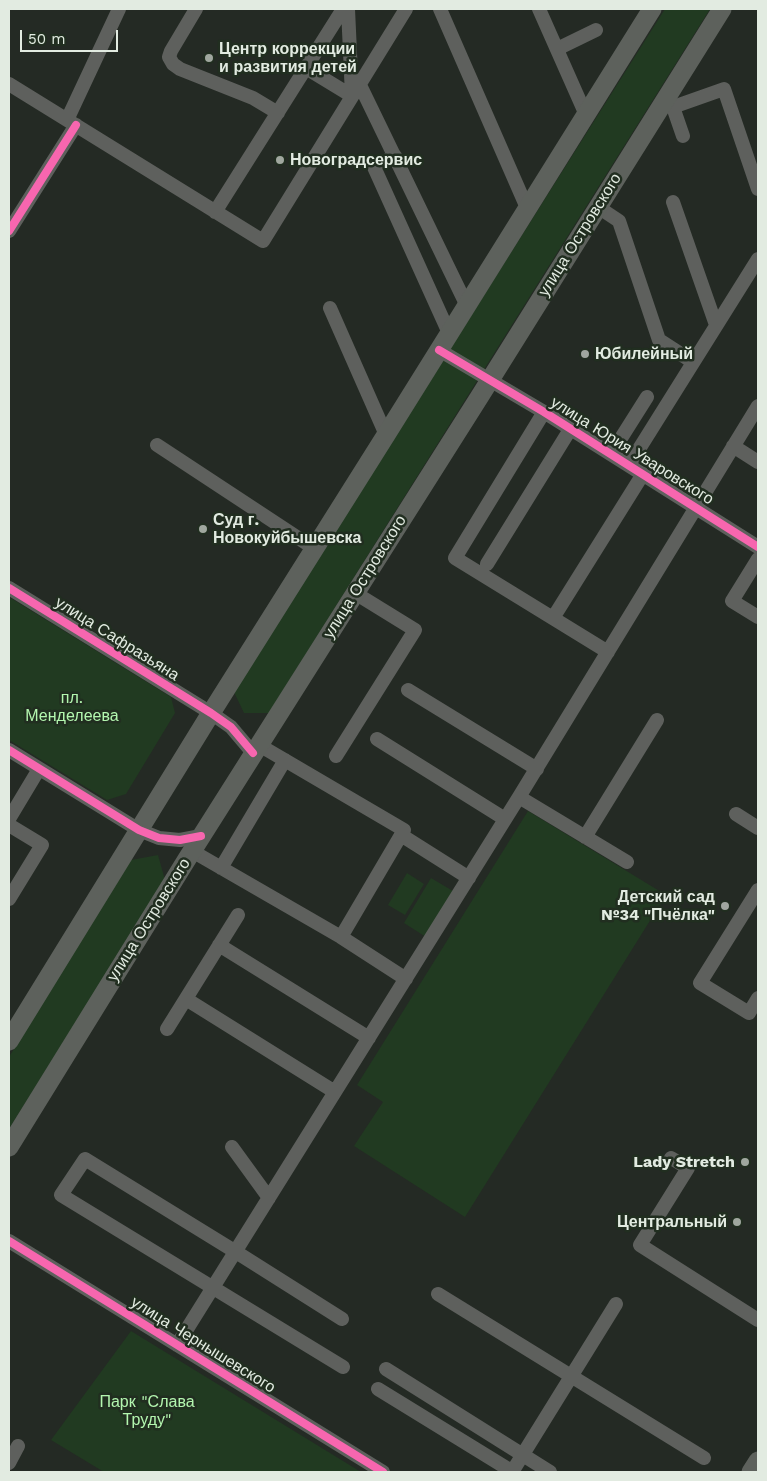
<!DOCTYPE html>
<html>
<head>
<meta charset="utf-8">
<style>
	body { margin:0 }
	#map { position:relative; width:767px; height:1481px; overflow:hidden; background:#242a24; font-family:"Work Sans",sans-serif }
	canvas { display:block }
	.frame { position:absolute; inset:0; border:10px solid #e2ebe1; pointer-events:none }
	.scale { position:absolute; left:20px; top:30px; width:98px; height:22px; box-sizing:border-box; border:2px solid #e2ebe1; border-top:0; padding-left:6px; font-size:15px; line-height:18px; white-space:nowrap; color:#e2ebe1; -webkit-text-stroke:4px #212e20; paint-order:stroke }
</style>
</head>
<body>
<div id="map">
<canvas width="767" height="1481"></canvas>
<div class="frame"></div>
<div class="scale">50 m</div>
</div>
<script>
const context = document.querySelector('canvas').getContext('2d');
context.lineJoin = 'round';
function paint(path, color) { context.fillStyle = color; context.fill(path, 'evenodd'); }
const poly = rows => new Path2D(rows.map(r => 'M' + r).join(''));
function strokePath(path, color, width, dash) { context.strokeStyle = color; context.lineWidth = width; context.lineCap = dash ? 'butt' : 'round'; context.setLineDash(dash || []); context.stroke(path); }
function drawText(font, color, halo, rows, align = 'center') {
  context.font = font + ' "Work Sans",sans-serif'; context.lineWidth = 5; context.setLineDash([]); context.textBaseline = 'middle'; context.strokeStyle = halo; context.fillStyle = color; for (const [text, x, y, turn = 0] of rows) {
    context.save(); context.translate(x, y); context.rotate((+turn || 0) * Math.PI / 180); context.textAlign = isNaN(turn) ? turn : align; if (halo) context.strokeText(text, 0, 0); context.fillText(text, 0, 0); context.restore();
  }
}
const green = poly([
	[665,9,710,9,483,371,448,352],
	[446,356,480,376,269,713,244,713,234,692],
	[9,597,171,697,175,713,126,794,107,800,9,740],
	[528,811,666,895,465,1217,354,1146,383,1102,357,1085],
	[158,855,165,880,9,1129,9,1057,131,860],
	[407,873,424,884,405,915,388,905],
	[431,878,453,891,426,937,404,923],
	[131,1331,361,1472,104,1472,51,1440]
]);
const minor = poly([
	[196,9,171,51,169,57,173,64,180,69,253,98,278,113],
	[440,9,527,208],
	[539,9,586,115],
	[557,49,596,30],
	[306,68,352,96,348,9],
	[359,83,467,306],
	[9,84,263,241,406,9],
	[664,101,673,107,724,89,758,189],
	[673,107,683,136],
	[67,120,119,9],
	[395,156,374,167,449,333],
	[673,202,716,325],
	[598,207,619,221,659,340,693,362],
	[215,212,343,9],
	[9,231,76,125],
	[330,308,386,435],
	[439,350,544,412,758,547],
	[544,412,455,558,608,652],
	[157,445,315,549],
	[733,446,758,462],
	[611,454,647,397],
	[629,465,758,259],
	[758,559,732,601,758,617],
	[487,564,571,428],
	[9,588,211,713,231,727,253,753],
	[553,618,643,474],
	[408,690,537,769],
	[377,739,505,819],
	[9,750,139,830,159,838,180,840,201,836],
	[336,756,415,630,355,593],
	[519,797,627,862],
	[736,814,758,828],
	[9,819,39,769],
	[9,825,42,845,9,899],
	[401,835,469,878],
	[585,837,657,720],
	[192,851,341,937,404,830,259,745],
	[221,868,285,760],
	[758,890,700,983,749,1013,758,998],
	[341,937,406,979],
	[219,945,369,1038],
	[186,999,335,1092],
	[167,1029,238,915],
	[232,1147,269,1198],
	[671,1158,688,1168,640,1245,758,1320],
	[9,1241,383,1472],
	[438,1294,704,1458],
	[342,1319,236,1252,85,1159,61,1195,343,1367],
	[177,1345,519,797,758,406],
	[386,1369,550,1472],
	[378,1389,513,1472],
	[9,1463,18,1446],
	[512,1472,616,1304]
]);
const major = poly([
	[9,1041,211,713,386,435,652,9],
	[9,1147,187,859,480,396,722,9],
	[751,1472,758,1461]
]);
const cycleway = poly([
	[9,231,76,125],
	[439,350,544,412,758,547],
	[9,588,211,713,231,727,253,753],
	[9,750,139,830,159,838,180,840,201,836],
	[9,1241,383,1472]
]);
const markers = [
	[209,58,5,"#a0a79f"],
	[280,160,5,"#a0a79f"],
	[585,354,5,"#a0a79f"],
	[203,529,5,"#a0a79f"],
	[725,906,5,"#a0a79f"],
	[745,1162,5,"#a0a79f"],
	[737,1222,5,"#a0a79f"]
];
const poiNames = [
	["Центр коррекции",219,49],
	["и развития детей",219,67],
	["Новоградсервис",290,160],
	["Юбилейный",595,354],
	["Суд г.",213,520],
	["Новокуйбышевска",213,538],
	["Детский сад",715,897,"right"],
	["№34 \"Пчёлка\"",715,915,"right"],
	["Lady Stretch",735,1162,"right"],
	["Центральный",727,1222,"right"]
];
const streetNames = [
	["улица Островского",580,235,-58],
	["улица Юрия Уваровского",632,451,32],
	["улица Островского",365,577,-58],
	["улица Сафразьяна",117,639,32],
	["улица Островского",149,920,-58],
	["улица Чернышевского",203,1345,32]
];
const parkNames = [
	["пл.",72,698],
	["Менделеева",72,716],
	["Парк \"Слава",147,1402],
	["Труду\"",147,1420]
];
paint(green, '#213a21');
strokePath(minor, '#5e605d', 14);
strokePath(major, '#5d615c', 19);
strokePath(cycleway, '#f766af', 8);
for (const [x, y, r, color] of markers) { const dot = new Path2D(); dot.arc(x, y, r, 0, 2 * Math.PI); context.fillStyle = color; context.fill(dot); strokePath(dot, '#212e20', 2); }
drawText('bold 16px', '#e2ebe1', '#212e20', poiNames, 'left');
drawText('16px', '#e2ebe1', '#212e20', streetNames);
drawText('16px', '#b3f6af', '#212e20', parkNames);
</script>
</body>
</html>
